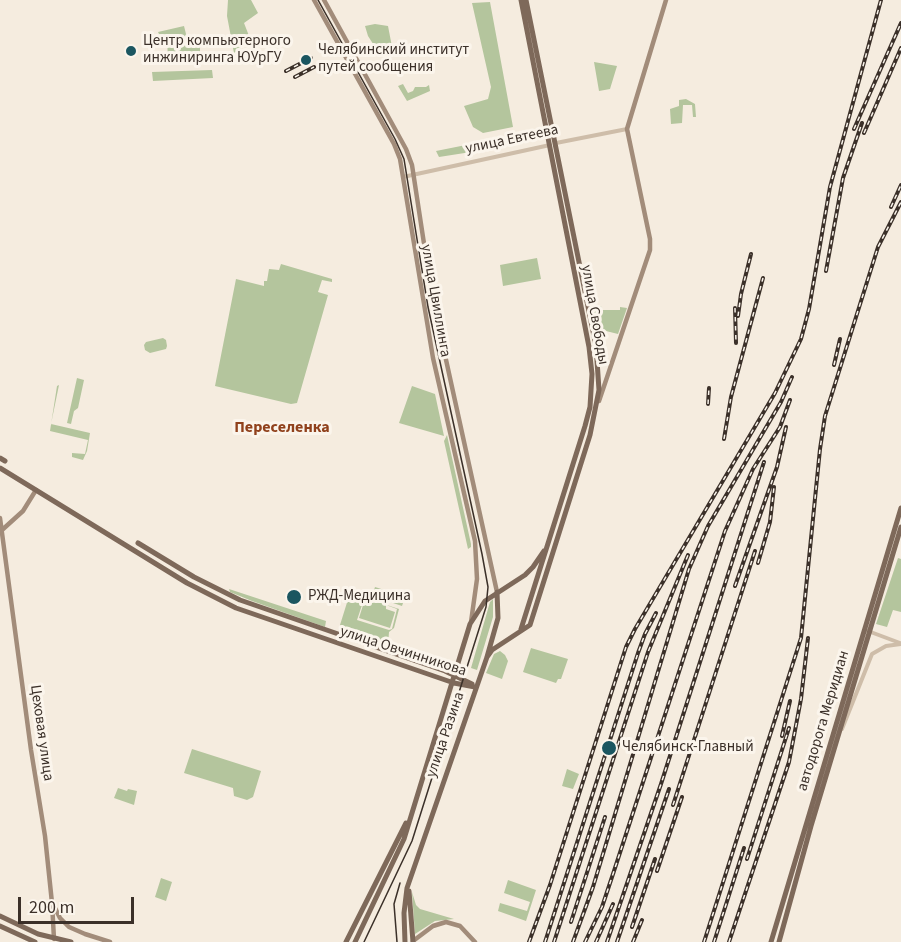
<!DOCTYPE html>
<html>
<head>
<meta charset="utf-8">
<style>
	body { margin:0 }
	#map { position:relative; width:901px; height:942px; overflow:hidden; background:#f5ecdf; font-family:"Source Sans 3",sans-serif }
	canvas { display:block }
	.scale { position:absolute; left:18px; top:897px; width:116px; height:27px; box-sizing:border-box; border:3px solid #3b3029; border-top:0; padding-left:8px; font-size:18px; line-height:21px; white-space:nowrap; color:#3b3029; -webkit-text-stroke:4px #fbf5ec; paint-order:stroke }
</style>
</head>
<body>
<div id="map">
<canvas width="901" height="942"></canvas>
<div class="scale">200 m</div>
</div>
<script>
const context = document.querySelector('canvas').getContext('2d');
context.lineJoin = 'round';
function paint(path, color) { context.fillStyle = color; context.fill(path, 'evenodd'); }
const poly = rows => new Path2D(rows.map(r => 'M' + r).join(''));
function strokePath(path, color, width, dash) { context.strokeStyle = color; context.lineWidth = width; context.lineCap = dash ? 'butt' : 'round'; context.setLineDash(dash || []); context.stroke(path); }
function drawText(font, color, halo, rows, align = 'center') {
  context.font = font + ' "Source Sans 3",sans-serif'; context.lineWidth = 6; context.setLineDash([]); context.textBaseline = 'middle'; context.strokeStyle = halo; context.fillStyle = color; for (const [text, x, y, turn = 0] of rows) {
    context.save(); context.translate(x, y); context.rotate((+turn || 0) * Math.PI / 180); context.textAlign = isNaN(turn) ? turn : align; if (halo) context.strokeText(text, 0, 0); context.fillText(text, 0, 0); context.restore();
  }
}
const green = poly([
	[228,0,251,0,258,13,244,23,251,41,234,53,227,16],
	[490,2,513,127,483,133,473,127,464,106,488,99,491,87,472,3],
	[375,24,388,26,393,52,385,55,379,53,368,36,365,26],
	[184,26,188,42,200,44,200,60,168,62,167,35,159,34,158,32],
	[594,62,617,66,610,89,599,91],
	[212,70,213,78,153,81,152,72],
	[403,84,408,93,413,91,415,87,426,87,429,85,430,91,407,101,398,86],
	[686,99,695,104,696,117,693,117,692,105,683,105,682,123,671,124,670,109,679,106,679,100],
	[471,144,471,152,439,157,436,151],
	[537,258,541,279,503,286,500,265],
	[281,264,332,279,332,282,322,280,318,292,328,295,297,403,291,404,215,386,236,279,264,286,264,281,267,281,269,269,279,270],
	[592,306,601,306,602,310,620,310,620,307,627,308,618,334,606,331,596,333],
	[163,338,166,340,167,346,166,349,150,353,145,350,144,345,146,342],
	[77,378,84,380,78,408,74,411,71,424,67,423],
	[59,385,51,424,90,433,87,451,83,460,72,457,72,453,85,454,88,440,50,431,57,386],
	[412,386,435,394,444,436,399,423],
	[447,435,471,544,471,547,468,549,444,441],
	[898,558,901,559,901,612,893,610,887,627,876,624],
	[375,587,400,595,398,601,403,603,402,606,372,596],
	[229,589,326,621,325,627,252,601,230,592],
	[350,593,399,609,394,628,389,632,388,645,343,631,340,625],
	[364,599,370,600,369,604,364,602,359,618,390,628,395,612,386,609,386,605,397,609,392,629,389,630,357,620],
	[493,599,493,617,477,670,471,668,490,602],
	[531,648,568,659,561,679,558,679,556,683,523,672],
	[500,651,505,655,508,661,502,679,486,673,494,654],
	[192,749,261,771,253,797,247,800,234,796,233,788,184,773],
	[567,769,579,774,573,789,562,786],
	[118,788,127,791,128,789,137,791,134,805,114,798],
	[161,878,172,882,166,901,155,897],
	[508,880,536,890,526,921,498,911,500,903,527,911,530,902,504,893],
	[412,892,416,905,420,909,454,919,435,921,415,934]
]);
const tertiary = poly([
	[556,143,627,129],
	[403,177,550,145],
	[868,631,900,643],
	[842,729,872,654,886,646,901,644]
]);
const secondary = poly([
	[314,0,394,144,400,159,433,358,475,541,477,579,471,622],
	[324,0,406,149,412,165,432,296,497,592],
	[599,401,650,250,650,239,627,129,666,0],
	[0,518,31,750,45,836,52,903,54,939],
	[2,530,23,511,36,490],
	[53,904,60,918,69,927,85,934,110,942],
	[413,941,433,926,446,922,460,926,475,942]
]);
const primary = poly([
	[521,0,589,347,592,374,590,407,585,426,521,629],
	[0,458,5,461],
	[0,468,187,583,236,608,454,683,475,687],
	[138,543,194,577,240,600,445,671,472,684],
	[487,657,492,650,530,625,590,435,599,390,596,346,526,0],
	[409,891,413,942],
	[0,916,38,934,71,942],
	[0,926,35,942],
	[346,942,406,823],
	[355,942,404,839,470,624,485,601,525,575,533,567,544,551],
	[405,942,404,913,407,888,487,657,498,618,497,592],
	[771,942,901,508],
	[779,942,811,826,901,527]
]);
const tram = poly([
	[318,0,395,139,404,159,428,307,482,554,488,587,486,607,412,841,364,942],
	[397,942,394,904,400,883]
]);
const rail = poly([
	[286,71,311,58],
	[295,77,314,67],
	[854,129,901,23],
	[864,133,901,48],
	[891,207,901,185],
	[826,271,843,178,862,123],
	[735,308,736,343],
	[738,316,741,294,751,254],
	[834,365,840,339],
	[708,404,709,388],
	[724,439,731,397,763,278],
	[758,563,770,522,774,487],
	[735,586,777,467,786,427],
	[782,736,790,701],
	[673,805,755,551],
	[747,859,789,728],
	[657,871,682,797],
	[571,922,605,817],
	[632,927,655,859],
	[529,942,550,885,626,647,635,629,775,393,801,339,809,309,830,187,881,0],
	[545,942,638,653,645,634,656,613],
	[554,942,648,652,688,555],
	[573,942,593,887,689,569,708,526,781,402,792,377],
	[585,942,602,907,614,871,725,531,753,469,780,427,790,400],
	[596,942,613,904],
	[607,942,661,784,764,462],
	[617,942,669,789],
	[633,942,642,920],
	[704,942,801,638,820,449,825,416,878,247,901,202],
	[714,942,744,848],
	[729,942,789,762,801,699,808,638]
]);
const markers = [
	[131,51,6,"#1b5660"],
	[306,60,6,"#1b5660"],
	[294,597,8,"#1b5660"],
	[609,748,8,"#1b5660"]
];
const poiNames = [
	["Центр компьютерного",143,42],
	["инжиниринга ЮУрГУ",143,59],
	["Челябинский институт",318,51],
	["путей сообщения",318,68],
	["РЖД-Медицина",308,597],
	["Челябинск-Главный",622,748]
];
const streetNames = [
	["улица Евтеева",512,140,-12],
	["улица Цвиллинга",435,301,80],
	["улица Свободы",594,315,80],
	["улица Овчинникова",403,652,18],
	["автодорога Меридиан",824,721,-73],
	["Цеховая улица",41,733,82],
	["улица Разина",446,735,-71]
];
const neighbourhoodNames = [
	["Переселенка",282,428]
];
paint(green, '#b4c59d');
strokePath(tertiary, '#cebda9', 4);
strokePath(secondary, '#a28c7a', 4.5);
strokePath(primary, '#7e695a', 5);
strokePath(tram, '#3b3029', 1.5);
strokePath(rail, '#3b3029', 4);
strokePath(rail, '#fbf5ec', 1.5, [4.5]);
for (const [x, y, r, color] of markers) { const dot = new Path2D(); dot.arc(x, y, r, 0, 2 * Math.PI); context.fillStyle = color; context.fill(dot); strokePath(dot, '#fbf5ec', 2); }
drawText('15px', '#3b3029', '#fbf5ec', poiNames, 'left');
drawText('15px', '#3b3029', '#fbf5ec', streetNames);
drawText('bold 16px', '#90411c', '#fbf5ec', neighbourhoodNames);
</script>
</body>
</html>
